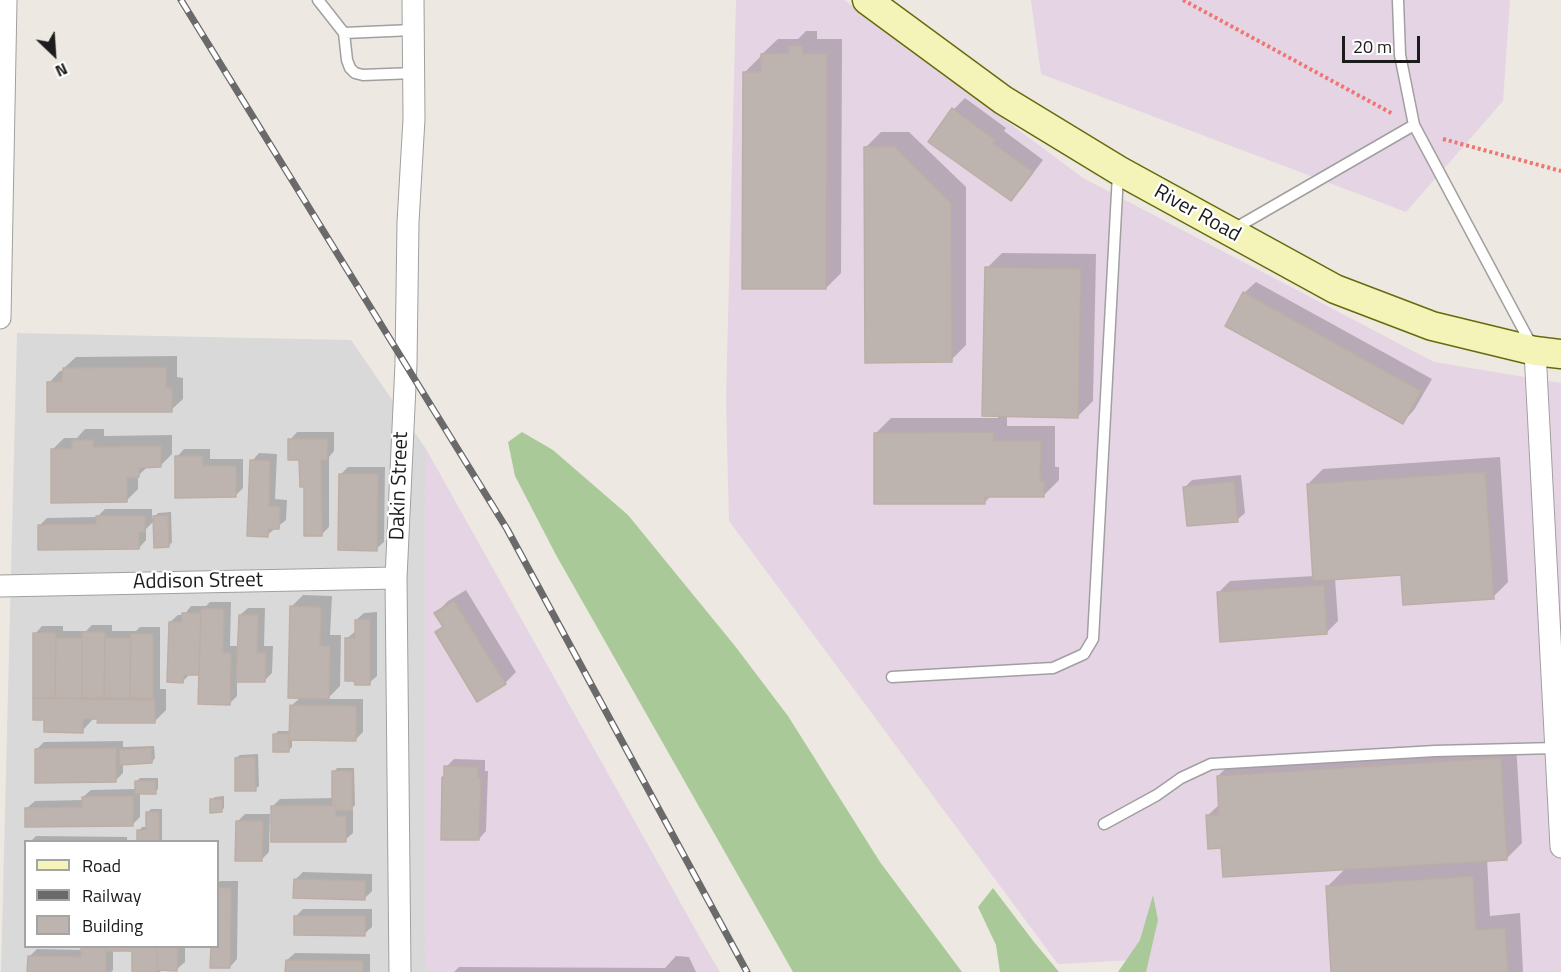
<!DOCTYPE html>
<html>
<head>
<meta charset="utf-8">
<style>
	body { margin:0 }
	#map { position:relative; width:1561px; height:972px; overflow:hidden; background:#ede8e2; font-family:"Titillium Web",sans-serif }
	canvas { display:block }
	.legend { position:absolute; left:24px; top:840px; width:195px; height:108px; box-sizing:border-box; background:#fff; border:2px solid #a4a4a4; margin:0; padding:8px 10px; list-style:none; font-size:18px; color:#1c1c1c }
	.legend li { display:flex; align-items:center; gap:12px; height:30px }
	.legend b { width:30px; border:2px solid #a4a4a4 }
	.north { position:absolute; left:24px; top:24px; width:60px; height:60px; -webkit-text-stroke:4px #fff; paint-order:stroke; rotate:155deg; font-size:16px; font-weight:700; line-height:24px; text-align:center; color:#1c1c1c }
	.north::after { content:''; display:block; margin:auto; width:21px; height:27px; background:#1c1c1c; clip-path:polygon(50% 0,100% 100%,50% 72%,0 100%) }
	.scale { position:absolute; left:1342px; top:36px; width:78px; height:27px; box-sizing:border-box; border:3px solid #1c1c1c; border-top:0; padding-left:8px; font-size:18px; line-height:21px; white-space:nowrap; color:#1c1c1c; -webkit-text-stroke:4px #fff; paint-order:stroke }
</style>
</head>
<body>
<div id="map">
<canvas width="1561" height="972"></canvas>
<ul class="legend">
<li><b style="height:8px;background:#f5f4b8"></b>Road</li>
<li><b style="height:8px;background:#6a6a6a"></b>Railway</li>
<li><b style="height:16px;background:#bdb4af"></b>Building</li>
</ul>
<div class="north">N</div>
<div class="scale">20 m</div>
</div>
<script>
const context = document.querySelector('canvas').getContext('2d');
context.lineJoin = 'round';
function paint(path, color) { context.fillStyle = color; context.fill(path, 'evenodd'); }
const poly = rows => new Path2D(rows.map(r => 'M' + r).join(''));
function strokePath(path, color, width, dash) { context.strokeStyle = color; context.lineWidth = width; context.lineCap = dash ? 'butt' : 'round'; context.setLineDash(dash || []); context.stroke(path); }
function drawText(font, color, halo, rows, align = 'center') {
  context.font = font + ' "Titillium Web",sans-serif'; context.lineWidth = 4.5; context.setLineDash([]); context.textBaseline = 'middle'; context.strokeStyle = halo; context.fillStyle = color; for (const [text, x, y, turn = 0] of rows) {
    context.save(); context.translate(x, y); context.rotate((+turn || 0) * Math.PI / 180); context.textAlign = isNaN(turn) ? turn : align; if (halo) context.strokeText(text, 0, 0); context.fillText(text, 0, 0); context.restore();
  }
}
const residential = poly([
	[17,333,351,340,426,449,425,972,1,972],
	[26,842,218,842,218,946,26,946]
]);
const industrial = poly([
	[736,0,844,0,1083,178,1434,362,1561,383,1561,972,1134,972,1134,960,1058,964,729,521,726,401],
	[1031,0,1510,0,1503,101,1406,212,1041,74],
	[426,449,708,952,720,972,425,972]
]);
const forest = poly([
	[522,432,553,450,628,515,735,646,788,716,880,862,962,972,793,972,556,555,515,476,508,442],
	[993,888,1034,942,1059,972,1000,972,996,945,978,907],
	[1153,895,1158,920,1146,972,1118,972,1140,940]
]);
const shadow = poly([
	[806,31,817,31,817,39,842,39,841,273,826,288,745,72,760,57,762,57,762,54,778,39,798,39],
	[965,98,1006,128,1004,131,1043,160,1022,188,1011,199,954,109],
	[881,132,909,132,966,187,966,345,951,360,866,147],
	[1002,253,1096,254,1093,401,1078,416,1007,415,1007,426,1055,426,1055,467,1059,467,1059,480,1044,495,992,495,984,503,876,433,891,418,998,418,987,268],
	[1256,282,1432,379,1414,410,1403,422,1244,293],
	[177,356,177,377,183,378,183,399,171,410,49,383,60,371,64,371,64,368,76,357],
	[85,429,104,429,104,436,172,435,172,454,160,466,148,466,138,476,138,489,127,500,52,450,64,438,77,438],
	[297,432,334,432,334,451,329,457,329,527,321,535,306,485,301,458,290,440],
	[184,449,210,449,210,459,243,459,243,488,235,496,177,457],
	[259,453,277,454,275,499,287,500,286,520,267,535,252,461],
	[1500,457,1508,582,1493,597,1403,573,1335,578,1338,621,1326,633,1218,593,1230,581,1314,576,1308,484,1323,469],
	[348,467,385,467,384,542,376,549,341,474],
	[1241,475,1245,513,1237,520,1185,487,1192,480],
	[105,509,152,509,152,519,158,513,171,512,172,542,169,546,154,521,146,529,146,540,139,548,39,526,47,518,97,517],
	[466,590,516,672,505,683,437,633,444,625,436,613,448,601],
	[303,595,332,596,330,635,341,635,340,686,327,699,363,699,363,732,356,739,292,739,292,747,288,751,275,734,278,731,291,731,291,706,301,697,291,607],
	[210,602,231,602,230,646,239,646,240,615,248,608,265,608,264,646,273,646,272,673,264,681,237,680,237,696,229,704,201,674,190,674,183,681,170,622,178,615,184,615,191,606,206,606],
	[377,612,377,676,369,683,356,680,346,639,356,631,356,620,364,613],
	[92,625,112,625,112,631,136,631,140,627,160,627,160,689,166,689,166,710,154,722,94,718,82,731,45,718,34,718,35,634,42,626,63,626,63,631,86,631],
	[123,741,123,747,154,746,155,758,152,762,123,763,123,773,116,780,36,750,44,742],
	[1516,744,1522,843,1507,858,1487,859,1490,916,1520,913,1523,972,1333,972,1328,886,1346,868,1222,847,1207,816,1220,804,1218,776,1233,761],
	[258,754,259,786,255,789,236,758,240,755],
	[454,759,485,760,485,771,488,771,486,831,479,839,443,778,446,776,446,767],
	[337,768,354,768,355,805,351,809,353,809,353,833,345,840,273,806,280,799,334,798,334,772],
	[140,778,158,778,158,789,155,792,140,792,140,817,132,825,27,808,35,801,83,800,83,797,91,790,136,789,136,782],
	[224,796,224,808,221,811,211,800,215,797],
	[151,809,162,809,162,841,139,842,139,831,142,827,147,827,147,813],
	[245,814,270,814,269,852,261,860,237,822],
	[36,836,127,837,127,842,30,842],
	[303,872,372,874,372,891,364,899,295,880],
	[26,880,26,898,24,898,25,881],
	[220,881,238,881,237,959,230,967,218,946,218,884],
	[303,909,372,909,372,927,364,934,296,916],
	[82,946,185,946,185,962,177,969,163,969,160,972,133,972,134,949,113,949,113,970,111,972,29,972,29,957,37,949,82,950],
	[295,953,370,954,370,972,287,972,287,960],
	[676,956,689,957,696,972,454,972,459,967,665,968]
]);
const building = poly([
	[789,46,802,46,803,54,827,54,826,289,742,289,743,72,761,72,761,54,789,53,789,46],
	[952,108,995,140,993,143,1033,172,1011,201,928,142,952,108],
	[894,146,951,203,952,362,865,363,864,147,894,146],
	[985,267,1081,269,1078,418,982,416,985,267],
	[1243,292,1421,391,1403,424,1225,326,1243,292],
	[166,367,166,388,172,389,172,412,47,412,47,382,62,382,63,368,166,367],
	[993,432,993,441,1041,441,1040,482,1044,482,1044,497,985,497,985,504,874,504,874,433,993,432],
	[288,439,328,439,327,460,321,460,322,536,304,536,304,487,300,487,299,460,288,460,288,439],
	[72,440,93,440,93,447,161,446,161,467,139,468,139,477,127,478,127,502,51,503,51,449,72,449,72,440],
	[175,456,203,456,203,466,236,466,236,497,175,498,175,456],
	[250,460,270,461,269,506,280,507,279,529,268,529,268,537,247,536,250,460],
	[1485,472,1494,599,1403,605,1401,575,1313,581,1307,484,1485,472],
	[339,474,378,474,377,551,338,550,339,474],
	[1234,481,1238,522,1187,526,1183,487,1234,481],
	[168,515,169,547,154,548,153,516,168,515],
	[96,516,145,516,145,532,139,532,139,549,38,550,38,525,96,524,96,516],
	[1324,585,1327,634,1220,642,1217,592,1324,585],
	[454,601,506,684,477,702,435,632,443,627,434,613,454,601],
	[290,606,321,607,320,646,330,646,329,699,288,698,290,606],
	[201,609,224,609,223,653,231,653,230,705,198,704,201,609],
	[182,613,201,613,199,675,184,675,183,683,167,682,169,622,182,622,182,613],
	[239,615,258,615,257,653,266,653,265,682,236,682,239,615],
	[370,619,370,685,355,685,354,681,345,681,345,638,355,638,355,620,370,619],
	[82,632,105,632,104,698,82,698,82,632],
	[33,633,56,633,55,698,33,698,33,633],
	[131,634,153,634,153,699,130,698,131,634],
	[56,638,82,638,82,698,55,698,56,638],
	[105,638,130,638,130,698,104,698,105,638],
	[33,698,155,700,155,723,97,723,98,719,83,719,83,733,44,732,44,720,33,720,33,698],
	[290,705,356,706,356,741,289,740,290,705],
	[273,734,289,734,289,752,273,752,273,734],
	[116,748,116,782,35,783,35,749,116,748],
	[151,748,152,763,120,765,119,750,151,748],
	[255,757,256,791,235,791,235,758,255,757],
	[1501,758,1507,860,1223,877,1221,848,1208,849,1206,815,1219,815,1217,776,1501,758],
	[444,766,478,767,478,778,481,778,479,840,441,840,442,777,444,778,444,766],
	[332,771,352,771,352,810,336,811,336,805,332,805,332,771],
	[135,781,155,781,156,794,135,794,135,781],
	[133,796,133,826,25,827,25,808,82,807,82,797,133,796],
	[210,799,222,799,222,812,210,813,210,799],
	[336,805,336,816,346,816,346,842,271,842,271,806,336,805],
	[146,812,159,812,159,842,137,842,137,830,146,830,146,812],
	[236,821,263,821,262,861,235,861,236,821],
	[1473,876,1476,930,1505,928,1508,972,1331,972,1326,886,1473,876],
	[294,879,365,881,365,900,293,898,294,879],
	[218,888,231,888,230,968,210,968,211,946,218,946,218,888],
	[294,916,365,916,365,936,294,935,294,916],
	[81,946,106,946,106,972,27,972,28,956,81,957,81,946],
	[106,946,157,946,157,972,132,972,132,951,106,951,106,946],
	[157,946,178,946,177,971,157,970,157,946],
	[286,960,363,961,363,972,285,972,286,960]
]);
const path = poly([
	[1183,0,1393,114],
	[1443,139,1561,171]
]);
const service = poly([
	[318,0,344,33,347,60,350,68,355,73,363,75,414,73],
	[1398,0,1400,55,1414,125,1532,346],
	[344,33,413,30],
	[1232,230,1414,125],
	[892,677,1053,668,1084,654,1093,639,1118,174],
	[1104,824,1157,795,1181,778,1211,764,1435,751,1556,748]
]);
const minor = poly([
	[0,318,6,0],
	[1535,351,1561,847],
	[0,586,396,578],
	[400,972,396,578,406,364,408,222,414,119,413,0]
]);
const secondary = poly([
	[867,0,1003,100,1118,170,1335,289,1432,326,1535,351,1561,354]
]);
const rail = poly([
	[181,0,507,529,747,972]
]);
const streetNames = [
	["River Road",1197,214,29],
	["Dakin Street",400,486,-88],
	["Addison Street",198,582,-1]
];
paint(residential, '#dad9d9');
paint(industrial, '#e5d4e3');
paint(forest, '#aac999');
paint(shadow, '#0003');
paint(building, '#bdb4af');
strokePath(building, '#bdaea5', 1.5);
strokePath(service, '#a0a0a0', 13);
strokePath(minor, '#a0a0a0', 23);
strokePath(secondary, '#666a0b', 31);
strokePath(path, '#f0746f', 4, [3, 3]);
strokePath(service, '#fff', 10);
strokePath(minor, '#fff', 21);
strokePath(secondary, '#f5f4b8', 28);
strokePath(rail, '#6a6a6a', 7);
strokePath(rail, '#fff', 4.5, [14]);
drawText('21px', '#1c1c1c', '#fff', streetNames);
</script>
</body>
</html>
